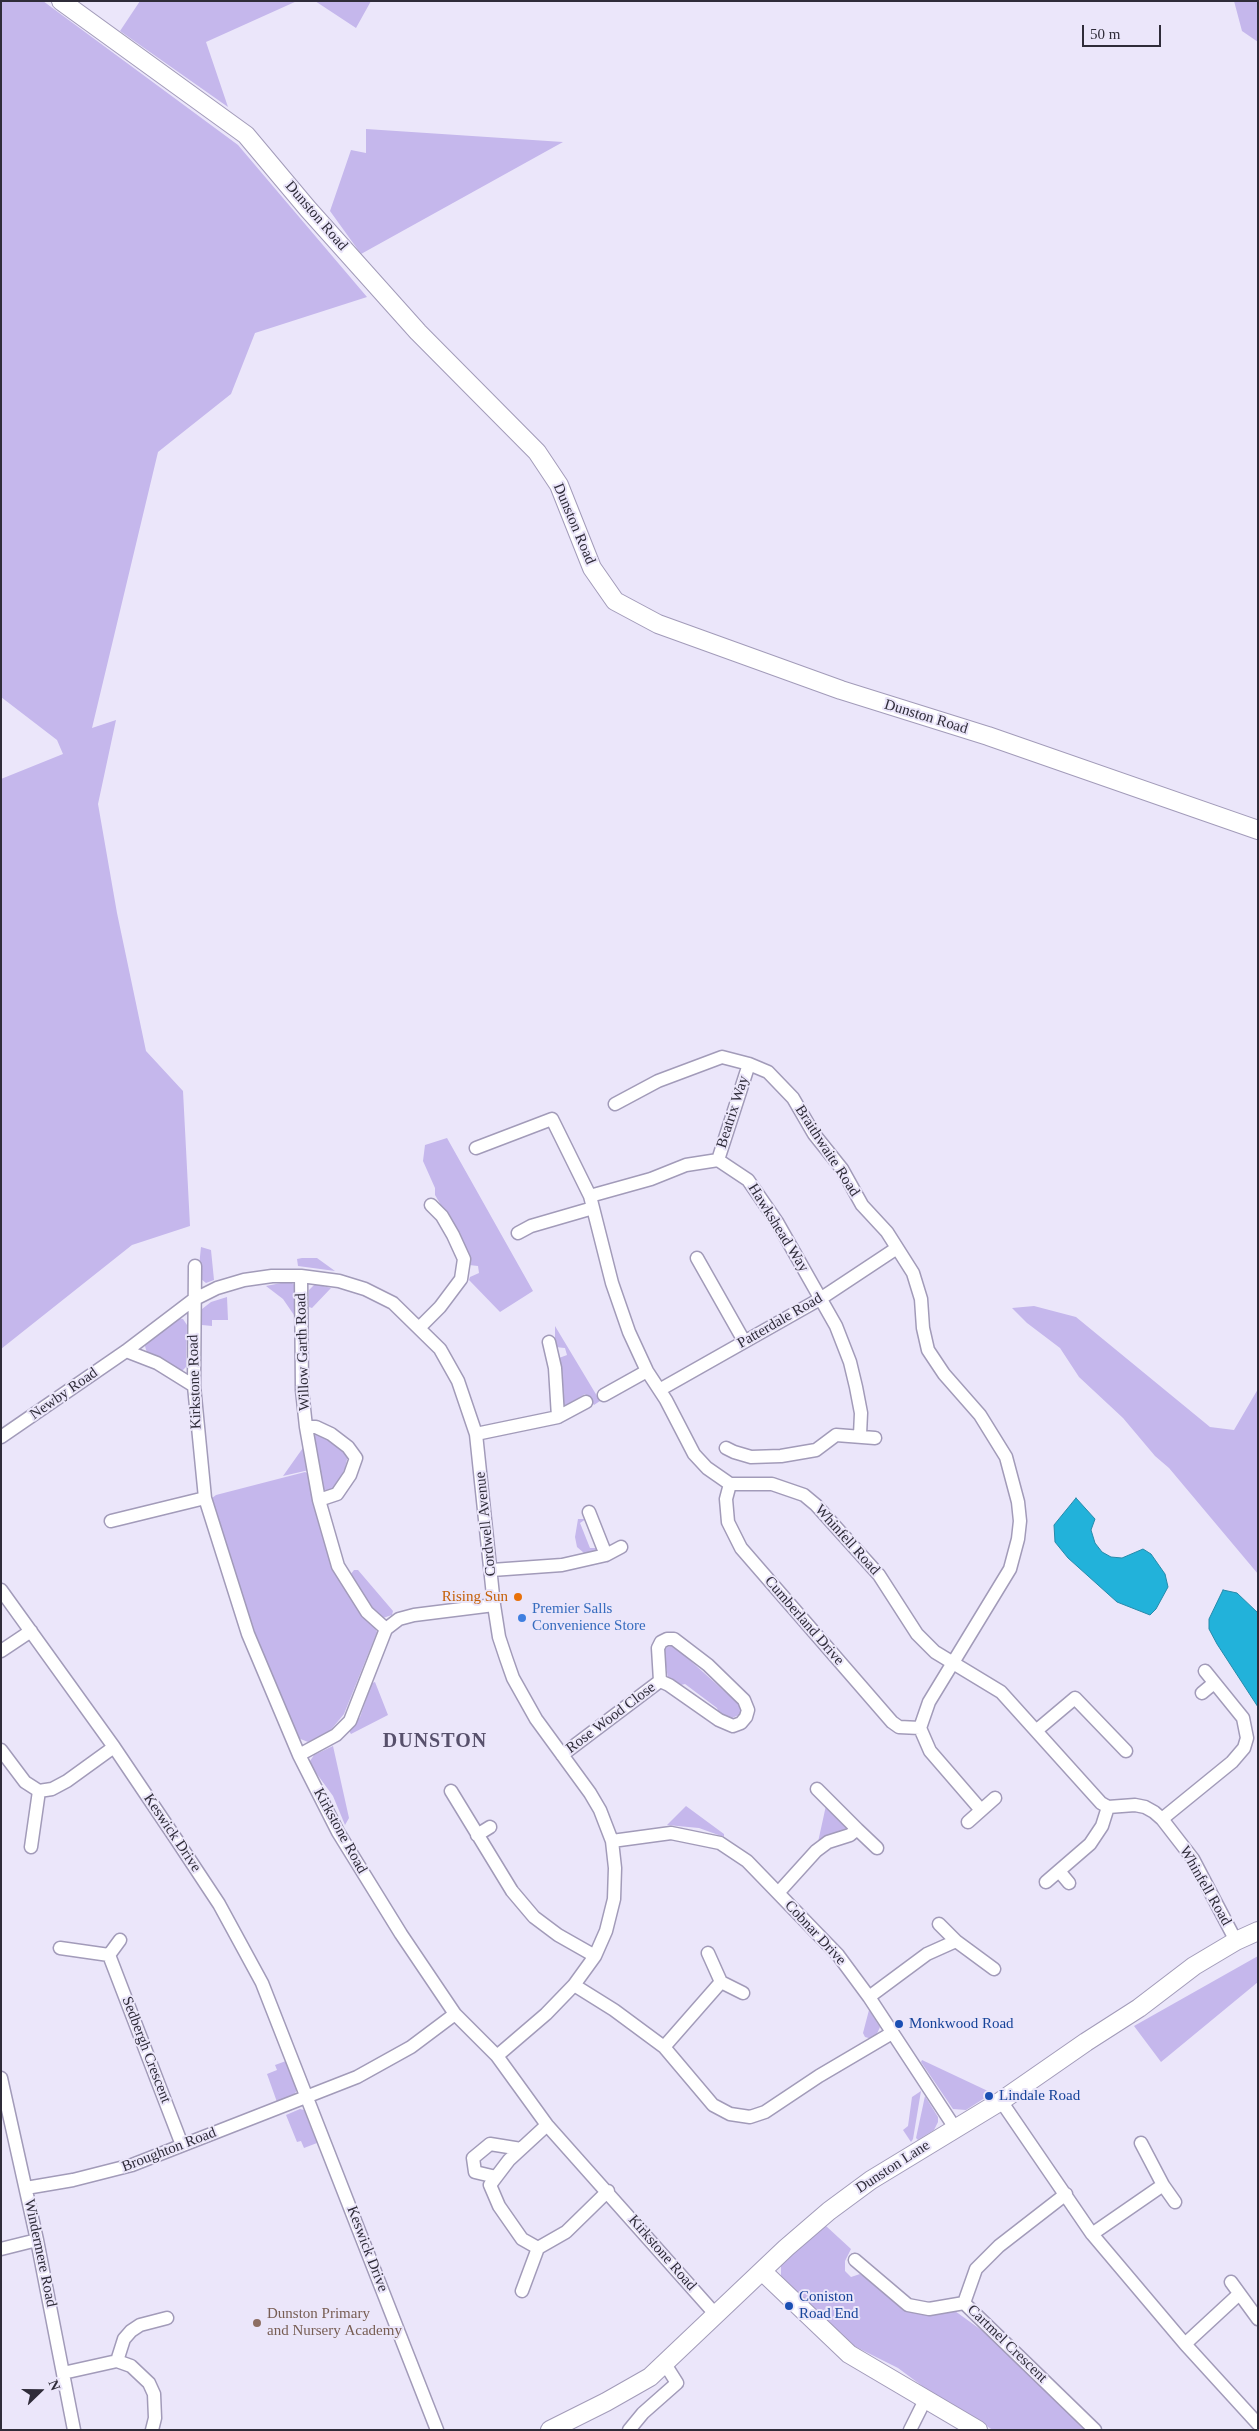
<!DOCTYPE html>
<html>
<head>
<meta charset="utf-8">
<style>
	body { margin:0 }
	#map { position:relative; width:1259px; height:2431px; overflow:hidden; background:#ebe6fa; font-family:Georgia,serif }
	canvas { display:block }
	.frame { position:absolute; inset:0; border:2px solid #2f2c39; pointer-events:none }
	.north { position:absolute; left:15px; top:2366px; width:50px; height:50px; -webkit-text-stroke:4px #ebe6fa; paint-order:stroke; rotate:68deg; font-size:14px; font-weight:700; line-height:20px; text-align:center; color:#2f2c39 }
	.north::after { content:''; display:block; margin:auto; width:18px; height:22px; background:#2f2c39; clip-path:polygon(50% 0,100% 100%,50% 72%,0 100%) }
	.scale { position:absolute; left:1082px; top:25px; width:79px; height:22px; box-sizing:border-box; border:2px solid #2f2c39; border-top:0; padding-left:6px; font-size:15px; line-height:18px; white-space:nowrap; color:#2f2c39; -webkit-text-stroke:4px #ebe6fa; paint-order:stroke }
</style>
</head>
<body>
<div id="map">
<canvas width="1259" height="2431"></canvas>
<div class="frame"></div>
<div class="north">N</div>
<div class="scale">50 m</div>
</div>
<script>
const context = document.querySelector('canvas').getContext('2d');
context.lineJoin = 'round';
function paint(path, color) { context.fillStyle = color; context.fill(path, 'evenodd'); }
const poly = rows => new Path2D(rows.map(r => 'M' + r).join(''));
function strokePath(path, color, width, dash) { context.strokeStyle = color; context.lineWidth = width; context.lineCap = dash ? 'butt' : 'round'; context.setLineDash(dash || []); context.stroke(path); }
function drawText(font, color, halo, rows, align = 'center') {
  context.font = font + ' Georgia,serif'; context.lineWidth = 4; context.setLineDash([]); context.textBaseline = 'middle'; context.strokeStyle = halo; context.fillStyle = color; for (const [text, x, y, turn = 0] of rows) {
    context.save(); context.translate(x, y); context.rotate((+turn || 0) * Math.PI / 180); context.textAlign = isNaN(turn) ? turn : align; if (halo) context.strokeText(text, 0, 0); context.fillText(text, 0, 0); context.restore();
  }
}
const green = poly([
	[1,1,43,1,238,145,367,297,255,333,231,394,158,452,92,728,116,720,98,804,117,913,146,1051,183,1091,190,1226,132,1245,1,1349,1,779,63,754,57,740,1,697],
	[140,1,297,1,206,42,228,107,120,31],
	[315,1,371,1,356,28],
	[1234,1,1258,1,1258,42,1242,31],
	[366,129,563,142,361,254,330,211,351,150,366,153],
	[447,1138,533,1291,500,1312,469,1280,470,1277,479,1273,478,1266,469,1265,466,1248,435,1195,435,1188,423,1161,425,1145],
	[201,1247,211,1250,214,1280,206,1283,201,1279,199,1266],
	[302,1258,317,1258,335,1271,298,1266,297,1259],
	[281,1283,292,1283,296,1286,296,1318,283,1299,266,1286],
	[315,1284,331,1288,312,1308,309,1307,309,1290],
	[227,1297,228,1320,212,1320,212,1326,202,1325,202,1309,211,1302],
	[1034,1306,1076,1317,1210,1427,1234,1430,1258,1389,1258,1574,1169,1468,1155,1456,1123,1418,1079,1377,1060,1348,1027,1323,1012,1308],
	[178,1318,183,1319,187,1325,186,1367,182,1371,147,1353,145,1346,146,1341],
	[555,1326,600,1401,594,1405,585,1394,566,1406,561,1405,559,1358,567,1355,565,1348,555,1347],
	[316,1432,333,1442,348,1455,345,1468,336,1487,329,1491,323,1490,314,1433],
	[305,1445,309,1470,283,1476],
	[305,1472,309,1474,318,1513,377,1632,344,1714,329,1732,308,1742,298,1738,263,1656,227,1551,212,1498,216,1495],
	[578,1519,586,1519,580,1523,590,1548,598,1548,597,1552,584,1553,577,1547,575,1537],
	[354,1570,358,1570,393,1611,392,1615,383,1618,375,1611,350,1575],
	[673,1645,733,1699,738,1701,742,1709,741,1714,732,1718,719,1713,717,1708,685,1684,677,1686,668,1678,663,1649],
	[375,1682,388,1715,351,1734,349,1731,360,1717,372,1683],
	[333,1746,349,1818,345,1825,333,1796,311,1766,310,1761,314,1755],
	[827,1801,847,1828,846,1831,818,1842],
	[686,1806,724,1834,724,1837,699,1828,667,1825],
	[1258,1956,1258,1982,1161,2062,1134,2026],
	[869,2010,880,2027,876,2036,872,2039,865,2037,863,2033],
	[922,2060,990,2092,991,2094,966,2110,953,2109,921,2062],
	[286,2061,297,2090,294,2095,277,2102,267,2074,277,2070,275,2065],
	[921,2091,913,2139,911,2142,903,2130,908,2126,912,2097],
	[925,2096,938,2117,938,2122,934,2130,918,2140,916,2138],
	[300,2109,304,2110,317,2143,304,2148,301,2141,297,2142,286,2115],
	[826,2226,851,2249,845,2261,845,2271,851,2277,860,2274,911,2312,928,2315,955,2311,984,2332,1087,2430,993,2430,929,2391,898,2368,848,2343,781,2276,781,2263]
]);
const water = poly([
	[1076,1498,1095,1519,1091,1530,1095,1543,1102,1552,1111,1557,1122,1558,1143,1549,1151,1554,1165,1574,1168,1587,1156,1609,1150,1615,1117,1602,1068,1558,1055,1542,1054,1525,1076,1498],
	[1223,1590,1237,1593,1258,1613,1258,1707,1217,1644,1209,1629,1209,1619,1223,1590]
]);
const street = poly([
	[615,1104,658,1081,722,1057,749,1064,768,1072,793,1098,814,1134,842,1169,862,1205,887,1232,913,1273,921,1299,923,1328,928,1350,944,1374,980,1415,1006,1457,1018,1502,1020,1521,1018,1539,1010,1569,929,1702,920,1728,930,1751,981,1810],
	[476,1148,552,1119,590,1196,612,1283,629,1332,647,1371,666,1400,694,1454,707,1468,730,1484,772,1484,804,1495,816,1505,879,1575,917,1634,935,1652,1001,1692,1101,1803,1108,1807,1135,1805,1145,1807,1154,1812,1162,1819,1193,1859,1236,1941],
	[718,1160,749,1064],
	[590,1196,651,1179,686,1165,718,1160,748,1180,777,1222,836,1326,850,1362,856,1387,861,1413,860,1435],
	[518,1233,531,1226,593,1208],
	[697,1258,744,1341],
	[195,1266,194,1386,205,1498,248,1634,299,1755,338,1832,401,1934,455,2014,497,2056,547,2125,716,2315],
	[301,1276,302,1390,306,1427,319,1500,338,1566,367,1612,386,1629],
	[419,1328,440,1307,461,1279,464,1259,453,1235,442,1216,431,1205],
	[549,1342,555,1368,558,1417],
	[126,1351,157,1363,194,1386],
	[661,1389,820,1299,897,1248],
	[604,1395,647,1371],
	[306,1427,316,1427,331,1434,348,1447,356,1458,350,1475,337,1494,319,1500],
	[476,1434,558,1417,586,1402],
	[1,1437,126,1351,193,1300,217,1288,244,1280,272,1276,301,1276,339,1281,365,1289,393,1303,440,1349,458,1381,476,1434,494,1605,499,1637,506,1658,513,1678,536,1719,590,1793,600,1810,612,1841,615,1868,614,1899,606,1931,595,1956,574,1985,546,2014,497,2056],
	[726,1448,734,1452,751,1457,781,1456,816,1450,836,1435,875,1438],
	[730,1484,726,1499,728,1522,741,1548,892,1722,899,1727,920,1728],
	[589,1512,606,1555],
	[111,1521,205,1498],
	[492,1570,562,1565,606,1555,621,1547],
	[1,1590,114,1747,176,1839,219,1904,262,1983,437,2430],
	[1,1651,31,1631],
	[1202,1693,1214,1683],
	[1037,1730,1075,1698,1126,1751],
	[1,1750,25,1782,39,1791,52,1789,67,1781,114,1747],
	[299,1755,336,1735,350,1721,386,1629,399,1619,414,1615,494,1605],
	[562,1755,660,1681,669,1685,719,1720,733,1726,741,1723,746,1717,748,1710,744,1700,708,1665,674,1639,667,1639,661,1642,658,1648,660,1681],
	[817,1789,857,1829],
	[451,1791,512,1891,534,1917,558,1935,595,1956],
	[1162,1819,1232,1762,1244,1748,1247,1738,1243,1718,1205,1671],
	[968,1822,995,1798],
	[477,1835,490,1827],
	[612,1841,671,1833,720,1843,747,1861,838,1955,869,1997,955,2128],
	[31,1847,39,1791],
	[1059,1871,1069,1883],
	[1046,1882,1090,1844,1102,1826,1108,1807],
	[778,1893,816,1851,828,1842,850,1835,857,1829,877,1848],
	[939,1924,956,1941],
	[60,1948,109,1955,120,1940],
	[109,1955,182,2145],
	[721,1982,743,1993],
	[574,1985,614,2010,664,2047,713,2105,730,2114,750,2117,765,2112,819,2076,892,2033],
	[869,1997,927,1954,956,1941,994,1969],
	[664,2047,721,1982,708,1953],
	[1,2078,37,2240,74,2430],
	[1001,2101,1092,2234,1185,2344,1258,2424],
	[547,2125,509,2160,490,2185,499,2206,522,2239,538,2248,566,2232,608,2191],
	[1141,2143,1163,2185,1175,2202],
	[496,2177,475,2172,473,2158,490,2144,521,2149],
	[26,2188,73,2180,132,2165,357,2077,411,2047,455,2014],
	[1066,2194,999,2246,976,2269,964,2303,1095,2430],
	[1092,2234,1163,2185],
	[1,2249,37,2240],
	[855,2260,908,2305,929,2309,964,2303],
	[1231,2282,1258,2319],
	[522,2291,538,2248],
	[1185,2344,1238,2295],
	[117,2361,124,2339,131,2331,140,2325,167,2318],
	[63,2373,117,2361,131,2366,149,2383,154,2394,155,2418,152,2430],
	[629,2430,643,2413,677,2383,665,2364],
	[910,2430,925,2400]
]);
const secondary = poly([
	[61,1,246,135,308,209,418,332,537,452,559,485,592,568,615,601,658,624,841,690,988,736,1258,830],
	[762,2271,849,2354,978,2430],
	[550,2430,606,2402,650,2377,786,2248,829,2211,871,2180,1001,2101,1086,2042,1139,2008,1194,1966,1236,1941,1258,1931]
]);
const markers = [
	[518,1597,5,"#e8710a"],
	[522,1618,5,"#3f7fe0"],
	[899,2024,5,"#1a4fb4"],
	[989,2096,5,"#1a4fb4"],
	[789,2306,5,"#1a4fb4"],
	[257,2323,5,"#8d6e63"]
];
const streetNames = [
	["Dunston Road",316,216,49],
	["Dunston Road",574,524,67],
	["Dunston Road",926,717,17],
	["Beatrix Way",733,1112,-72],
	["Braithwaite Road",827,1151,57],
	["Hawkshead Way",778,1228,58],
	["Patterdale Road",780,1321,-30],
	["Willow Garth Road",303,1352,-92],
	["Kirkstone Road",195,1382,-92],
	["Newby Road",64,1394,-35],
	["Cordwell Avenue",486,1524,-96],
	["Whinfell Road",847,1540,48],
	["Cumberland Drive",804,1621,49],
	["Rose Wood Close",611,1718,-37],
	["Kirkstone Road",340,1831,61],
	["Keswick Drive",172,1833,56],
	["Whinfell Road",1205,1886,60],
	["Cobnar Drive",815,1933,47],
	["Sedbergh Crescent",146,2050,69],
	["Broughton Road",169,2150,-21],
	["Dunston Lane",893,2167,-33],
	["Keswick Drive",367,2249,69],
	["Windermere Road",40,2253,78],
	["Kirkstone Road",662,2253,49],
	["Cartmel Crescent",1007,2344,44]
];
const foodNames = [
	["Rising Sun",508,1597]
];
const shopNames = [
	["Premier Salls",532,1609],
	["Convenience Store",532,1626]
];
const transitNames = [
	["Monkwood Road",909,2024],
	["Lindale Road",999,2096],
	["Coniston",799,2297],
	["Road End",799,2314]
];
const educationNames = [
	["Dunston Primary",267,2314],
	["and Nursery Academy",267,2331]
];
const districtNames = [
	["DUNSTON",435,1742]
];
paint(green, '#c5b7ec');
paint(water, '#22b2da');
strokePath(water, '#268aaa', 1);
strokePath(street, '#a29bb9', 15);
strokePath(secondary, '#a29bb9', 20);
strokePath(street, '#fff', 12);
strokePath(secondary, '#fff', 18);
for (const [x, y, r, color] of markers) { const dot = new Path2D(); dot.arc(x, y, r, 0, 2 * Math.PI); context.fillStyle = color; context.fill(dot); strokePath(dot, '#ebe6fa', 2); }
drawText('15px', '#2f2c39', '#ebe6fa', streetNames);
drawText('15px', '#c56008', '#ebe6fa', foodNames, 'right');
drawText('15px', '#366cbe', '#ebe6fa', shopNames, 'left');
drawText('15px', '#164399', '#ebe6fa', transitNames, 'left');
drawText('15px', '#785e54', '#ebe6fa', educationNames, 'left');
context.letterSpacing = '1px';
drawText('bold 20px', '#57506b', '#ebe6fa', districtNames);
context.letterSpacing = '0px';
</script>
</body>
</html>
